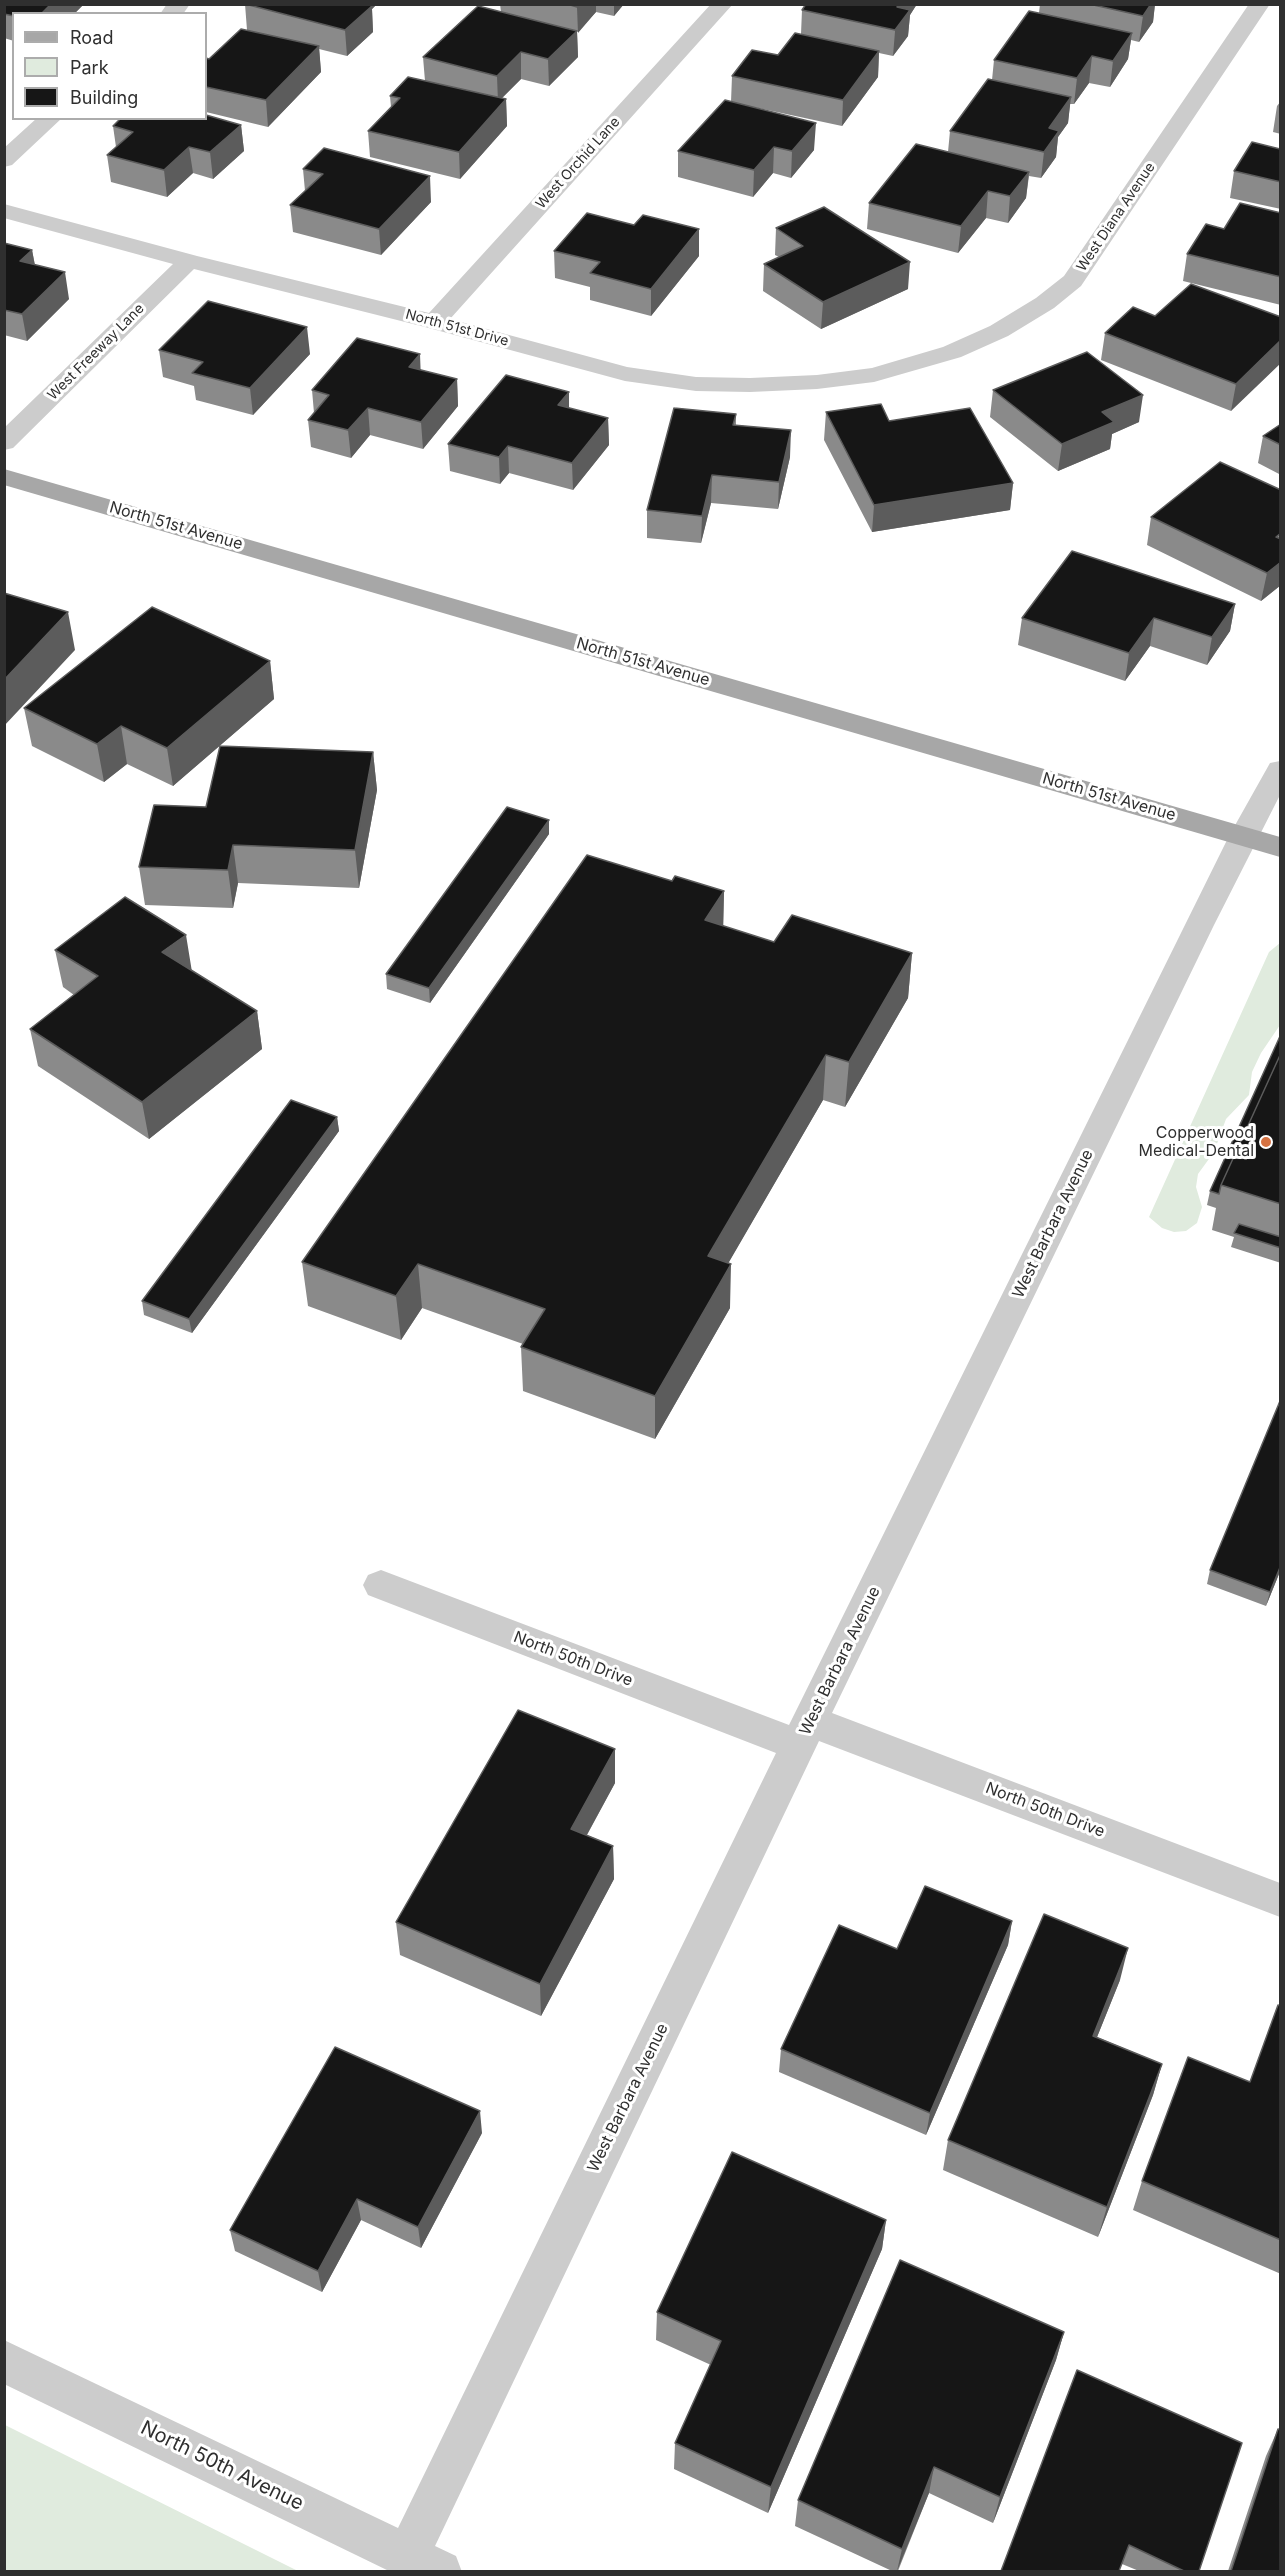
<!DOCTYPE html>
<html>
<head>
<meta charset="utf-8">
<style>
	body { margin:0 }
	#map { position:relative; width:1285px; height:2576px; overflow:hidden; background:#fff; font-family:Inter,sans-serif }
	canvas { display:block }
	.frame { position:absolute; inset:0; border:6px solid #2f2f2f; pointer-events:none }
	.legend { position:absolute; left:12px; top:12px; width:195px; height:108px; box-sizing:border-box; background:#fff; border:2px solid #acacac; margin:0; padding:8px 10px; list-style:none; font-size:18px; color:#2f2f2f }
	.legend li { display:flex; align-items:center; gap:12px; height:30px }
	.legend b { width:30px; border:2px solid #acacac }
</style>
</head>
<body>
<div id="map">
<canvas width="1285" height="2576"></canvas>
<div class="frame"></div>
<ul class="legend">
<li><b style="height:8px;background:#a7a7a7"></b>Road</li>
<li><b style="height:16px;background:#e0ebde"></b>Park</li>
<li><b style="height:16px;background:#161616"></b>Building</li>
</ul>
</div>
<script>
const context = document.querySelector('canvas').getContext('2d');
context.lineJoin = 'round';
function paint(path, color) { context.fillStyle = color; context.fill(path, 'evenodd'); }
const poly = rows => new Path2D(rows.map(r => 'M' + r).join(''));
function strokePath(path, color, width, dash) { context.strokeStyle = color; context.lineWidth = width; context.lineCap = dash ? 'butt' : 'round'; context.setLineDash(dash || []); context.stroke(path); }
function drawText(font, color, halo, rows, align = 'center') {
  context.font = font + ' Inter,sans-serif'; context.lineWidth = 6; context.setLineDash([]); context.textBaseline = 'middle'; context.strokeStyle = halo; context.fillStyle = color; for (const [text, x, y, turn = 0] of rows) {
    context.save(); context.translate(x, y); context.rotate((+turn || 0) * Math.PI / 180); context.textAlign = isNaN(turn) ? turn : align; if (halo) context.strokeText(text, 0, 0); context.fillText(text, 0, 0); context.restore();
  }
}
const green = poly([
	[1280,943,1280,1025,1261,1053,1252,1072,1249,1095,1226,1119,1214,1152,1198,1174,1196,1187,1202,1207,1197,1223,1186,1231,1174,1232,1162,1228,1149,1217,1269,952],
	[5,2425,298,2571,5,2571]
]);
const minor = poly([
	[167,4,190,4,183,14,160,14,167,4],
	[711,4,733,4,450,319,627,367,696,377,750,378,817,375,872,368,943,347,990,326,1036,298,1064,276,1249,4,1270,4,1081,286,1054,308,1008,336,961,357,874,382,817,389,750,392,696,391,625,381,425,327,194,269,13,448,4,450,4,428,173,264,4,218,4,204,197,256,429,313,711,4],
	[37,118,62,118,12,165,4,167,4,148,37,118],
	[1280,761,1280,795,1214,925,832,1713,1280,1883,1280,1917,819,1741,435,2546,456,2556,462,2572,391,2572,4,2384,4,2340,398,2528,776,1753,368,1595,363,1585,368,1575,381,1570,789,1725,1229,836,1270,763,1280,761]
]);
const primary = poly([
	[4,469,1280,837,1280,857,4,485,4,469]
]);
const wall = poly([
	[4,4,84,4,74,14,14,14,14,41,4,38],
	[245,4,377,4,372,9,373,32,347,56,319,49,321,72,268,127,206,112,206,58,209,59,247,30],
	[500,4,624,4,614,16,596,12,577,32,578,57,549,86,521,79,502,98,506,99,507,126,460,179,370,157,368,131,391,107,390,96,425,81,423,57,501,12],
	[806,4,917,4,910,15,908,36,893,56,879,53,878,77,842,126,744,105,814,150,791,178,773,173,753,197,678,177,678,151,731,102,732,76,778,55,801,34,802,10],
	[1040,4,1155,4,1153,22,1139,42,1131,40,1128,59,1110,87,1089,83,1074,104,1070,104,1068,123,1058,137,1056,157,1041,178,1029,176,1026,198,1008,223,986,218,958,253,867,229,869,203,948,152,950,131,992,80,994,60,1039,13],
	[1281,101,1281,134,1273,132,1277,106],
	[241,125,244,151,213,179,193,173,167,197,111,182,107,155,116,147,113,126],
	[1281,148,1281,209,1230,198,1234,171],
	[303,169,431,202,381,255,293,232,290,205,305,191],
	[1281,213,1281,305,1183,281,1187,254,1224,229],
	[776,228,908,289,821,329,763,291,764,264,779,257,775,255],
	[4,243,32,250,35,265,69,299,27,341,4,335],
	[554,251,699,256,651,316,590,300,590,287,555,278],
	[1155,316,1281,317,1231,411,1101,360,1105,333],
	[159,350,310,354,253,415,196,400,194,386,163,377],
	[421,370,457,379,458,406,423,449,370,435,351,458,311,447,308,420,314,413,312,390],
	[993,390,1139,422,1112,434,1110,449,1058,471,990,417],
	[569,392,569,408,608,418,609,445,573,490,509,473,500,484,450,471,448,444],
	[826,412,889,421,1013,483,1010,510,872,532,824,440],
	[736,414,736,425,790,457,778,509,711,503,701,543,647,538,647,510],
	[1281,424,1281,475,1258,463,1263,436],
	[1281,490,1281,585,1261,601,1147,545,1151,517],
	[1235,604,1230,631,1207,665,1150,646,1125,681,1018,645,1022,618],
	[270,661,274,699,173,786,127,764,104,782,32,746,24,708],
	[373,752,377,790,359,888,238,883,233,908,145,905,139,867,206,807],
	[549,820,549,834,430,1003,387,989,386,974],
	[672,881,724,891,723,926,774,942,912,953,908,998,845,1107,823,1100,728,1263,730,1308,655,1439,523,1391,521,1347,523,1344,422,1308,401,1340,308,1306,302,1262],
	[55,950,191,970,257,1011,262,1049,149,1139,38,1066,30,1029,74,995,63,987],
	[1281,1034,1281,1263,1231,1247,1234,1237,1212,1230,1216,1208,1207,1205,1210,1191],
	[337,1117,339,1131,192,1333,144,1315,142,1301],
	[1281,1402,1281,1569,1266,1606,1207,1584,1210,1570],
	[615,1749,615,1783,587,1835,613,1846,614,1879,541,2016,400,1955,396,1922],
	[1012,1921,1008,1945,926,2135,779,2072,781,2049,897,1949],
	[1120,1980,1097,2037,1162,2064,1153,2095,1098,2237,943,2170,948,2140],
	[1281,2006,1281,2274,1133,2210,1142,2181,1250,2082],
	[482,2133,421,2248,361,2220,322,2292,235,2251,230,2230],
	[886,2220,882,2249,768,2513,674,2469,675,2443,711,2365,656,2340,657,2312],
	[1064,2332,1056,2360,993,2523,929,2493,898,2571,892,2571,795,2526,798,2500],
	[1077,2370,1199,2571,1139,2571,1122,2564],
	[1278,2429,1281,2571,1228,2571,1266,2456]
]);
const shadedWall = poly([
	[51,4,84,4,74,14,41,14],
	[352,4,377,4,372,9,373,32,347,56,345,30],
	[579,4,596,4,596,12,578,33,577,7],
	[614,4,624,4,614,16],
	[899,4,917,4,910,15,908,36,893,56,897,7],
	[1146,4,1155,4,1153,22,1139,42,1143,16],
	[577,31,578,57,549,86,548,59],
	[1132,33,1128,59,1110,87,1113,61],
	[319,46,321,72,268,127,266,100],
	[879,51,878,77,842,126,843,100],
	[521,52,521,79,498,102,497,76],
	[1092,56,1089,83,1074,104,1077,78],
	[1071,97,1068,123,1058,137,1056,157,1041,178,1044,152,1049,128],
	[506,99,507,126,460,179,459,152],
	[816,123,814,150,791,178,792,151],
	[241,125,244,151,213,179,210,152],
	[189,147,193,173,167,197,164,170],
	[774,147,773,173,753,197,754,170],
	[1029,172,1026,198,1008,223,1010,196],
	[430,176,431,202,381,255,379,229],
	[988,191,986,218,958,253,961,226],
	[699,229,699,256,651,316,651,289],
	[32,250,37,277,20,261],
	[910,262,908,289,821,329,823,302],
	[65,272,69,299,27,341,22,314],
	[307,327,310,354,253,415,250,388],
	[1281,340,1281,363,1231,411,1236,384],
	[420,354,421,381,409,367],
	[457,379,458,406,423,449,421,422],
	[569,392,569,419,558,405],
	[1143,395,1139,422,1112,434,1110,449,1058,471,1062,444,1102,412],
	[368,408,370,435,351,458,348,430],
	[608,418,609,445,573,490,572,463],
	[791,430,790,457,778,509,779,482],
	[508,446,509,473,500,484,499,457],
	[712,475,711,503,701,543,702,516],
	[1013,483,1010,510,872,532,874,505],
	[1281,562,1281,585,1261,601,1267,573],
	[1235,604,1230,631,1207,665,1212,637],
	[68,612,75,650,4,726,4,680],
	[1154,618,1150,646,1125,681,1129,653],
	[270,661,274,699,173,786,167,748],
	[121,726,127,764,104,782,97,744],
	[373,752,377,790,359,888,355,850],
	[549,820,549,834,430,1003,429,988],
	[233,845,238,883,233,908,228,870],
	[724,891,723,937,705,920],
	[186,935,192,972,162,952],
	[912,953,908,998,845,1107,849,1062],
	[257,1011,262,1049,149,1139,142,1102],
	[826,1055,823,1100,707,1300,708,1256],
	[337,1117,339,1131,192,1333,189,1319],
	[418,1264,422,1308,401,1340,396,1296],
	[731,1264,730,1308,655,1439,655,1396],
	[1281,1565,1281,1569,1266,1606,1270,1592],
	[615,1749,615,1783,572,1862,571,1829],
	[613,1846,614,1879,541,2016,540,1984],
	[1012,1921,1008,1945,926,2135,930,2113],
	[1128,1948,1120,1980,1085,2067,1093,2036],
	[1162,2064,1153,2095,1098,2237,1107,2207],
	[480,2111,482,2133,421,2248,418,2227],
	[357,2199,361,2220,322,2292,318,2271],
	[886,2220,882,2249,768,2513,771,2487],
	[1064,2332,1056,2360,993,2523,1000,2497],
	[934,2467,929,2493,897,2571,902,2549]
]);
const building = poly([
	[4,4,51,4,41,14,14,14,14,16,4,14,4,4],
	[245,4,367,4,372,6,345,30,245,4],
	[567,4,579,4,577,7,567,4],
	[806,4,899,4,897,7,910,10,895,30,802,10,806,4],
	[1089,4,1151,4,1143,16,1089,4],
	[478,6,577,31,548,59,521,52,497,76,423,57,478,6],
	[1029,11,1132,33,1113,61,1092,56,1077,78,994,60,1029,11],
	[241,29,319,46,266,100,206,87,206,58,209,59,241,29],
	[795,33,879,51,843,100,732,76,752,50,778,55,795,33],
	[408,77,506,99,459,152,368,131,400,98,390,96,408,77],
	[988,79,1071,97,1049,128,1059,131,1044,152,950,131,988,79],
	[725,100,816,123,792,151,774,147,754,170,678,151,725,100],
	[206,115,241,125,210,152,189,147,164,170,107,155,133,132,113,126,121,118,206,118,206,115],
	[1252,142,1280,149,1281,148,1281,182,1234,171,1252,142],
	[916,144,1029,172,1010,196,988,191,961,226,869,203,916,144],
	[324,148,430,176,379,229,290,205,323,174,303,169,324,148],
	[1240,203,1281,213,1281,277,1187,254,1206,224,1224,229,1240,203],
	[824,207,910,262,823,302,764,264,803,246,776,228,824,207],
	[587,213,634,225,643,215,699,229,651,289,590,273,600,262,554,251,587,213],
	[4,243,32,250,20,261,65,272,22,314,4,310,4,243],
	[1191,284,1281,317,1281,340,1236,384,1105,333,1133,307,1155,316,1191,284],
	[208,301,307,327,250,388,192,373,203,362,159,350,208,301],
	[357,338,420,354,409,367,457,379,421,422,368,408,348,430,308,420,329,395,312,390,357,338],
	[1087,352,1143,395,1102,412,1114,422,1062,444,993,390,1087,352],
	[506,375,569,392,558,405,608,418,572,463,508,446,499,457,448,444,506,375],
	[881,404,889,421,970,408,1013,483,874,505,826,412,881,404],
	[674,408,736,414,733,425,791,430,779,482,712,475,702,516,647,510,674,408],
	[1281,424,1281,445,1263,436,1281,424],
	[1220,462,1281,490,1281,533,1276,537,1281,539,1281,562,1267,573,1151,517,1220,462],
	[1072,551,1235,604,1212,637,1154,618,1129,653,1022,618,1072,551],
	[4,593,68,612,4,680,4,593],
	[152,607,270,661,167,748,121,726,97,744,24,708,152,607],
	[220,746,373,752,355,850,233,845,228,870,139,867,154,805,206,807,220,746],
	[507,807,549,820,429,988,386,974,507,807],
	[587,855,672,881,675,876,724,891,705,920,774,942,792,915,912,953,849,1062,826,1055,708,1256,731,1264,655,1396,521,1347,545,1309,418,1264,396,1296,302,1262,587,855],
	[125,897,186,935,162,952,257,1011,142,1102,30,1029,98,976,55,950,125,897],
	[1281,1034,1281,1053,1221,1185,1219,1194,1210,1191,1281,1034],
	[1281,1053,1281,1204,1221,1185,1281,1053],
	[291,1100,337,1117,189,1319,142,1301,291,1100],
	[1239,1224,1281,1237,1281,1248,1234,1233,1239,1224],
	[1280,1401,1281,1402,1281,1565,1270,1592,1210,1570,1280,1401],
	[518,1710,615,1749,571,1829,613,1846,540,1984,396,1922,518,1710],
	[925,1886,1012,1921,930,2113,781,2049,839,1925,897,1949,925,1886],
	[1044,1914,1128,1948,1093,2036,1162,2064,1107,2207,948,2140,1044,1914],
	[1278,2005,1281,2006,1281,2240,1142,2181,1188,2057,1250,2082,1278,2005],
	[335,2047,480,2111,418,2227,357,2199,318,2271,230,2230,335,2047],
	[732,2152,886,2220,771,2487,675,2443,721,2341,657,2312,732,2152],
	[900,2260,1064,2332,1000,2497,934,2467,902,2549,798,2500,900,2260],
	[1077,2370,1242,2443,1199,2571,1184,2571,1129,2545,1119,2571,1001,2571,1077,2370],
	[1278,2429,1281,2430,1281,2571,1231,2571,1278,2429]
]);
const markers = [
	[1266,1142,6,"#d57242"]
];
const farStreetnames = [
	["West Orchid Lane",578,163,-48],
	["West Diana Avenue",1116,217,-56],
	["North 51st Drive",457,328,15],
	["West Freeway Lane",96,352,-45]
];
const streetNames = [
	["North 51st Avenue",176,526,16],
	["North 51st Avenue",643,662,16],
	["North 51st Avenue",1109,797,16],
	["West Barbara Avenue",1053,1224,-64],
	["North 50th Drive",573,1659,21],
	["West Barbara Avenue",840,1661,-64],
	["North 50th Drive",1045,1810,21],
	["West Barbara Avenue",628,2098,-64]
];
const poiNames = [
	["Copperwood",1254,1133],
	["Medical-Dental",1254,1151]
];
const nearStreetnames = [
	["North 50th Avenue",222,2466,26]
];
paint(green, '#e0ebde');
paint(minor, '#ccc');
paint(primary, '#a7a7a7');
paint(wall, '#8a8a8a');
paint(shadedWall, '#5c5c5c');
paint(building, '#161616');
strokePath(building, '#5c5c5c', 1.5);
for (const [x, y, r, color] of markers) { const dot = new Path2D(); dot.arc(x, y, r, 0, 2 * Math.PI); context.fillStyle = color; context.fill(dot); strokePath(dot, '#fff', 2); }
drawText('14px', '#2f2f2f', '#fff', farStreetnames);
drawText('16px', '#2f2f2f', '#fff', streetNames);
drawText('16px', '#2f2f2f', '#fff', poiNames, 'right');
drawText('20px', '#2f2f2f', '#fff', nearStreetnames);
</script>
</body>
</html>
